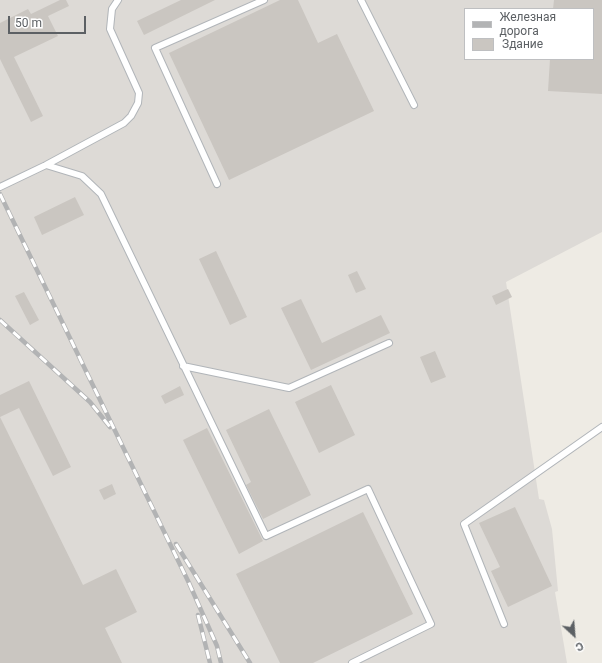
<!DOCTYPE html>
<html>
<head>
<meta charset="utf-8">
<style>
	body { margin:0 }
	#map { position:relative; width:602px; height:663px; overflow:hidden; background:#eeebe4; font-family:Roboto,sans-serif }
	canvas { display:block }
	.legend { position:absolute; left:464px; top:8px; width:130px; height:52px; box-sizing:border-box; background:#fff; border:1px solid #bebfc1; margin:0; padding:5px 7px; list-style:none; font-size:12px; color:#5c6064 }
	.legend li { display:flex; align-items:center; gap:8px; height:20px }
	.legend b { width:20px; border:1px solid #bebfc1 }
	.north { position:absolute; left:554px; top:615px; width:40px; height:40px; -webkit-text-stroke:3px #fff; paint-order:stroke; rotate:154deg; font-size:11px; font-weight:700; line-height:16px; text-align:center; color:#5c6064 }
	.north::after { content:''; display:block; margin:auto; width:14px; height:18px; background:#5c6064; clip-path:polygon(50% 0,100% 100%,50% 72%,0 100%) }
	.scale { position:absolute; left:8px; top:16px; width:78px; height:18px; box-sizing:border-box; border:2px solid #5c6064; border-top:0; padding-left:5px; font-size:12px; line-height:14px; white-space:nowrap; color:#5c6064; -webkit-text-stroke:3px #fff; paint-order:stroke }
</style>
</head>
<body>
<div id="map">
<canvas width="602" height="663"></canvas>
<ul class="legend">
<li><b style="height:5px;background:#b2b3b4"></b>Железная дорога</li>
<li><b style="height:11px;background:#cac6c1"></b>Здание</li>
</ul>
<div class="north">С</div>
<div class="scale">50 m</div>
</div>
<script>
const context = document.querySelector('canvas').getContext('2d');
context.lineJoin = 'round';
function paint(path, color) { context.fillStyle = color; context.fill(path, 'evenodd'); }
const poly = rows => new Path2D(rows.map(r => 'M' + r).join(''));
function strokePath(path, color, width, dash) { context.strokeStyle = color; context.lineWidth = width; context.lineCap = dash ? 'butt' : 'round'; context.setLineDash(dash || []); context.stroke(path); }
const industrial = poly([
	[0,0,602,0,602,232,506,282,539,499,544,500,552,529,558,591,555,592,567,663,0,663],
	[465,9,593,9,593,59,465,59]
]);
const building = poly([
	[60,0,66,0,69,6,48,16,58,36,14,57,43,116,31,122,0,59,0,23,28,9,31,14],
	[181,0,215,0,144,35,137,21],
	[280,0,298,0,318,43,337,34,374,111,229,180,169,53],
	[554,0,602,0,602,94,548,91,550,59,593,59,593,9,553,9],
	[75,197,84,215,42,235,34,217],
	[216,251,247,317,230,325,199,259],
	[357,271,366,289,356,293,348,275],
	[508,289,512,297,496,305,492,296],
	[24,292,39,320,30,325,15,296],
	[301,299,322,343,381,315,390,333,311,370,281,308],
	[435,351,446,377,431,383,420,357],
	[29,381,71,467,53,476,19,408,0,417,83,585,116,569,137,612,105,628,122,663,0,663,0,395],
	[331,385,355,435,319,453,295,402],
	[180,386,184,395,165,404,161,396],
	[269,409,311,495,263,519,246,485,251,482,226,430],
	[207,428,263,541,239,554,183,440],
	[112,484,116,494,104,500,99,490],
	[515,507,552,586,508,607,491,571,500,567,479,523],
	[363,512,413,614,313,663,280,663,236,574]
]);
const service = poly([
	[361,0,414,105],
	[46,165,82,176,101,194,266,536,368,489,431,624,352,663],
	[217,184,155,48,264,0],
	[0,187,46,165,124,123,131,116,138,103,139,93,110,29,112,9,118,0],
	[183,366,289,388,389,343],
	[504,624,464,524,602,427]
]);
const rail = poly([
	[0,194,189,583,217,646,221,663],
	[0,320,90,402,110,427],
	[176,544,250,663],
	[198,615,210,663]
]);
paint(industrial, '#dddad6');
paint(building, '#cac6c1');
strokePath(service, '#b1b5b9', 8);
strokePath(service, '#fff', 6);
strokePath(rail, '#b2b3b4', 4.5);
strokePath(rail, '#fff', 3, [9]);
</script>
</body>
</html>
